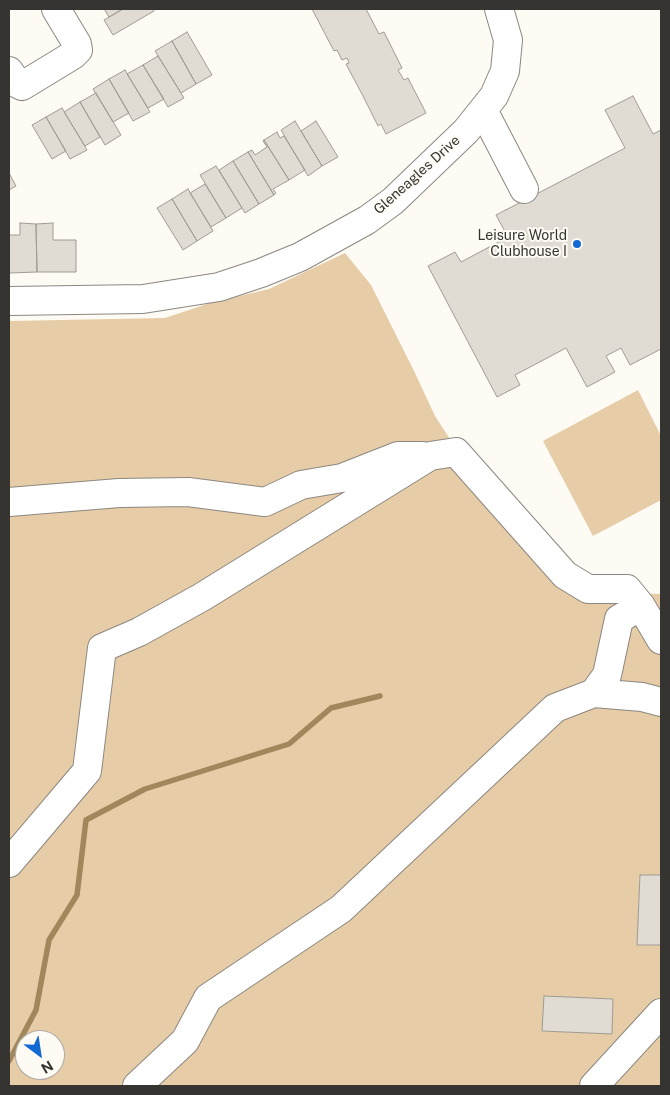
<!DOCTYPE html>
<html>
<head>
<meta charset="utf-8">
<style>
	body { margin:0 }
	#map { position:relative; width:670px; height:1095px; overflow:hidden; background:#fefaf4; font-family:"Public Sans",sans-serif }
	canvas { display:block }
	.frame { position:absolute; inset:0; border:10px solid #363431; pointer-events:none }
	.north { position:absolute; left:15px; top:1030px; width:50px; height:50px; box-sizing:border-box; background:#fefaf4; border:1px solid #aeaba6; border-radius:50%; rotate:149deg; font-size:14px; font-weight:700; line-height:20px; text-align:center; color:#363431 }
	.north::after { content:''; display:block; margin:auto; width:18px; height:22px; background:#1269d2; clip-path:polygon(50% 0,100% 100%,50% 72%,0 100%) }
</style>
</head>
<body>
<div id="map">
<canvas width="670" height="1095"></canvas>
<div class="frame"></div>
<div class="north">N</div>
</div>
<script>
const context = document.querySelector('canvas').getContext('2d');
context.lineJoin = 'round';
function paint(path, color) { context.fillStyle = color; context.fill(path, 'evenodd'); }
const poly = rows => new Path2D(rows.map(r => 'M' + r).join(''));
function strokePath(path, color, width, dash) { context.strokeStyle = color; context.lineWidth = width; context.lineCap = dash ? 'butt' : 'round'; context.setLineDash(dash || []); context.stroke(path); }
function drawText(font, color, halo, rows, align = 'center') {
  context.font = font + ' "Public Sans",sans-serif'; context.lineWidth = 4; context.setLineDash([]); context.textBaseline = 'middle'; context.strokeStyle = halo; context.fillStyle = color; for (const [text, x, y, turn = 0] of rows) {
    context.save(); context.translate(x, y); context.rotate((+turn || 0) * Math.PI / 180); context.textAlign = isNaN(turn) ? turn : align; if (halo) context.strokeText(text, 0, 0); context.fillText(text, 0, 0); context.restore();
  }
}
const green = poly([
	[345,253,371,285,414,371,435,416,490,501,578,592,661,594,661,1086,9,1086,9,321,165,318,210,303,269,289],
	[25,1040,55,1040,55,1070,25,1070],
	[638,390,661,436,661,500,593,536,543,441]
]);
const stream = poly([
	[9,1061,36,1010,49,940,77,895,86,820,145,789,289,744,331,708,380,696]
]);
const building = poly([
	[104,9,123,9,109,17,104,9],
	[123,9,153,9,154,11,113,35,104,20,123,9],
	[312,9,366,9,379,34,384,32,402,68,398,70,404,80,408,78,426,113,386,134,381,124,378,126,363,96,346,64,349,63,347,58,342,60,337,50,334,51,312,9],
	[187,32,212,75,196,84,172,41,187,32],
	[172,41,196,84,181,93,155,51,172,41],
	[158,56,184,98,168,107,143,65,158,56],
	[143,65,164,99,148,108,127,74,143,65],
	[125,70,150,112,133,121,109,79,125,70],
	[109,79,129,113,113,122,93,89,109,79],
	[96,93,121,135,105,145,80,102,96,93],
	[633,96,653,134,661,130,661,349,630,365,621,348,606,356,615,372,587,387,566,348,515,375,520,385,497,397,428,266,455,252,461,262,508,237,496,215,625,148,605,110,633,96],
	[80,102,100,137,85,146,64,112,80,102],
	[62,108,87,150,70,159,46,117,62,108],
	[46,117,66,151,52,159,32,125,46,117],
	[295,121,322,166,308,176,281,130,295,121],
	[316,121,338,157,322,166,301,131,316,121],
	[277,132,280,138,284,136,305,170,289,180,264,140,277,132],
	[264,140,289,180,273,189,276,193,274,195,248,152,252,150,255,155,267,147,263,141,264,140],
	[248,152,274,195,259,204,233,161,248,152],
	[233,161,259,204,245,213,219,170,233,161],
	[216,166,242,208,226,218,200,175,216,166],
	[9,173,16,186,9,190,9,173],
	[205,184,226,218,211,227,190,193,205,184],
	[188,189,213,231,197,241,172,199,188,189],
	[172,199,197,241,183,250,157,208,172,199],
	[20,223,36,224,37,272,9,273,9,235,20,235,20,223],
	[53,223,53,240,76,240,76,272,37,272,36,224,53,223],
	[640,875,661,875,661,945,637,945,640,875],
	[544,996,613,999,612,1034,542,1031,544,996]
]);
const minor = poly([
	[9,71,18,84,22,86,73,55,78,50,77,44,56,9],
	[483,110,524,189],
	[9,301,143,299,219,287,261,273,300,257,367,220,393,201,466,131,494,96,505,71,508,40,499,9],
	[9,502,119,493,188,492,265,502,301,485,342,478,398,456,422,456],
	[594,693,607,675,619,619,641,606],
	[9,863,87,771,102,648,139,632,202,597,430,456,456,452,565,575,588,589,627,589,641,606,661,640],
	[137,1086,185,1041,208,998,341,909,555,708,594,693,642,697,661,702],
	[594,1086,661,1013]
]);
const markers = [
	[577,244,5,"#1269d2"]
];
const streetNames = [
	["Gleneagles Drive",417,175,-42]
];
const poiNames = [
	["Leisure World",567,236],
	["Clubhouse I",567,252]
];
paint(green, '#e6cca7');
strokePath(stream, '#a2875d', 5.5);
paint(building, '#e0dbd3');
strokePath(building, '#a09b93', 1);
strokePath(minor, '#8c8780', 30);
strokePath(minor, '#fff', 28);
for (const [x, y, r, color] of markers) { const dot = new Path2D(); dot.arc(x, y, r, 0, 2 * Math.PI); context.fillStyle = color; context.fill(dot); strokePath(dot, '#fefaf4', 2); }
drawText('14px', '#363431', '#fefaf4', streetNames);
drawText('14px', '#363431', '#fefaf4', poiNames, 'right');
</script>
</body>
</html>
